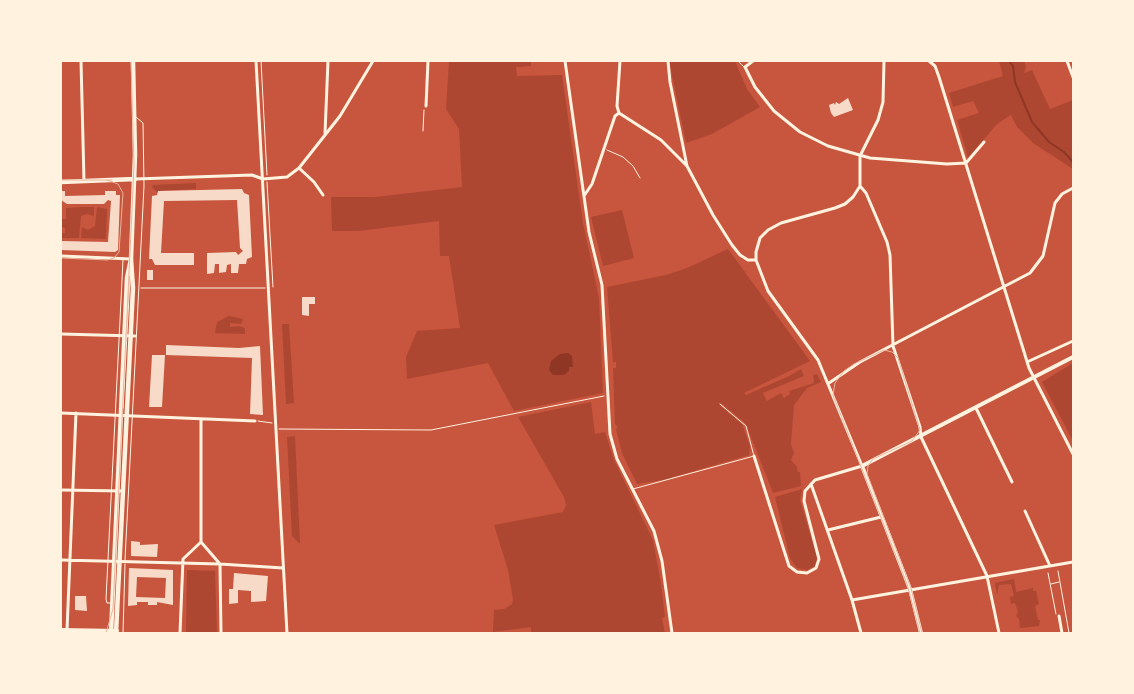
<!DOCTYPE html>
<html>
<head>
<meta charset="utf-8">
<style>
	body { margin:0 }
	#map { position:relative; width:1134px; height:694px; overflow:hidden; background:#c8553d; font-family:Signika,sans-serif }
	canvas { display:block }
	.frame { position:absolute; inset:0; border:62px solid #fff3e0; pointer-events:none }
</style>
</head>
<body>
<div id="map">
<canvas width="1134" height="694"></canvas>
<div class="frame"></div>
</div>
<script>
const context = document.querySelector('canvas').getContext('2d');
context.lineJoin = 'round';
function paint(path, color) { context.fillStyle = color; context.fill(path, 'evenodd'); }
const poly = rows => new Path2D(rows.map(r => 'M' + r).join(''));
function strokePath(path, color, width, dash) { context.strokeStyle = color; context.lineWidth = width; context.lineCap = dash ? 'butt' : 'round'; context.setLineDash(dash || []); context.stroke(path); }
const green = poly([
	[449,61,531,61,531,66,516,67,517,76,562,75,583,223,599,298,603,393,514,411,488,363,407,379,406,357,417,331,460,328,449,256,440,256,439,221,359,231,332,231,331,197,375,197,462,187,459,129,446,109],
	[669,61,735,61,747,89,760,107,712,134,686,143],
	[999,61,1024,61,1026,67,1024,73,1032,70,1050,109,1073,100,1073,169,1033,143,1017,127,1011,115,997,124,968,158,957,120,979,113,973,101,953,107,949,93,1003,76],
	[196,183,196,189,159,191,158,193,152,187,153,185],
	[83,207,94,207,94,216,87,214,81,216,79,238,61,238,61,233,65,233,65,228,62,227,62,219,66,219,66,208],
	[97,207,107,209,106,239,81,238,82,227,88,230,95,226],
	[622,210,634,258,603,266,591,217],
	[728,249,810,361,744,393,746,395,789,376,801,369,804,376,763,393,767,401,781,393,784,398,790,394,789,391,814,383,813,375,817,374,821,382,807,388,794,405,791,444,794,453,791,460,797,467,798,472,800,472,801,486,773,493,746,424,721,403,719,405,742,424,750,446,749,455,663,480,637,484,622,453,616,429,618,427,615,424,613,368,616,368,616,362,613,362,607,287,666,275,687,268],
	[229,316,243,319,241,324,230,323,230,327,239,326,245,328,245,334,215,333,217,322],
	[282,324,289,324,294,403,286,404],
	[1073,363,1073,441,1042,382],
	[591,402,595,434,605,432,614,460,653,540,661,584,665,617,662,618,665,633,531,633,531,627,493,632,494,610,504,609,512,604,513,600,508,570,494,525,563,512,566,505,564,497,518,417],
	[295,436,300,543,299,543,292,536,287,437],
	[802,489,800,500,817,558,815,566,807,570,797,568,790,558,775,497],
	[187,570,215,571,217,633,186,633],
	[1014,579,1016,592,1033,588,1033,591,1036,591,1039,604,1035,606,1038,620,1040,620,1039,626,1020,628,1019,619,1016,616,1018,612,1015,603,1011,604,1010,597,1014,596,1011,584,999,585,997,595,995,583]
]);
const water = poly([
	[568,353,572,356,573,367,569,367,569,371,564,375,553,375,549,370,551,361,560,354]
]);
const stream = poly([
	[1009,61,1013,66,1015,82,1032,122,1049,142,1064,152,1073,162]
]);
const building = poly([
	[848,98,853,110,834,117,831,113,829,105,834,103,835,105,836,102,839,104],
	[242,189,244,193,249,195,252,257,247,259,246,264,239,264,238,273,231,273,231,264,227,265,226,272,219,273,219,264,215,264,214,273,207,274,207,253,236,252,238,255,243,251,240,248,237,200,164,201,161,253,194,253,194,265,155,265,152,259,149,259,152,196,157,195,158,191],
	[61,191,65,191,65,196,105,195,105,191,116,191,116,195,120,195,118,250,115,252,61,250,61,241,108,242,111,201,108,200,104,204,67,204,61,200],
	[147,270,153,270,153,280,147,280],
	[302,297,315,297,315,304,309,304,309,316,302,315],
	[166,345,239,348,260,346,263,415,250,414,252,358,166,355],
	[152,355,165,355,162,407,149,407],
	[131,541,140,542,140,545,158,544,157,557,131,556],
	[129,568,173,570,173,605,157,602,157,605,148,605,148,602,137,602,137,605,128,606],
	[137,577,166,578,165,598,136,597],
	[234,573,268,576,266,601,251,602,251,591,238,590,238,603,229,604,229,589,233,589],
	[75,596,86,596,87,611,75,610]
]);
const path = poly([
	[261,61,267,175],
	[423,131,424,110],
	[607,150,623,157,633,166,640,178],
	[267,182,273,287],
	[141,288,265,288],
	[258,421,272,423],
	[279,429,431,430,604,396],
	[1058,571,1069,633],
	[1048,573,1056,614],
	[1051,584,1059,582]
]);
const service = poly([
	[738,61,744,67],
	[123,408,130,278],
	[633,489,754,456,746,426,720,404],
	[125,560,144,186,143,123,136,117],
	[111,603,107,603,106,599,123,260],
	[123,633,125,564]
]);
const minor = poly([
	[81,61,84,181],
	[256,61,287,633],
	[565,61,589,232,602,285,610,434,617,459,654,531,662,561,672,633],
	[668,61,670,82,687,166,713,215,732,245,740,255,748,260,756,260],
	[753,61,745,67,755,87,774,111,800,132,828,146,870,158,947,164,966,163,984,142],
	[929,61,935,66,939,77,1029,368,1073,454],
	[1067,61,1073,77],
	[426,106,428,61],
	[619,113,661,140,687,166],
	[619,113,617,106,620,61],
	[325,133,328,61],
	[299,168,314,182,323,195],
	[135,179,252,175,263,179],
	[263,179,287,177,299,168,340,116,373,61],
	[860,186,866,193,887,242,890,255,893,346,920,427,921,437,987,576,999,633],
	[584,196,592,184,615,116,619,113],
	[61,256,131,259],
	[61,334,135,336],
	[1027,362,1073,341],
	[829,383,860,362,1030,273,1043,256,1055,203,1062,194,1073,188],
	[976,408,1012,482],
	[61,413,255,421],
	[201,419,201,542],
	[754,456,789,566,797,572,807,573,816,568,819,559,804,501,805,491,815,480,862,466,818,360,768,291,756,260,756,252,760,238,768,230,781,223,835,208,845,204,853,197,860,186,860,156,878,120,883,102,884,61],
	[811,484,852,600,861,633],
	[61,490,122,491],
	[1025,511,1050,566],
	[828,530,881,517],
	[201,542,220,564,221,633],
	[61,560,220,564,283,568],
	[852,600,1073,562],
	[1059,616,1062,633],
	[67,630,76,413],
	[180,633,183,559,201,542]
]);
const tertiary = poly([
	[61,630,117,631],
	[921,633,910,589,862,466,1073,357]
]);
const secondary = poly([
	[61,182,135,179],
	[111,633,127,278,131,259],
	[116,633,133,288,131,259,135,155,133,61]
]);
const tram = poly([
	[61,180,112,180],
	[61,258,107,260,114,258,119,252,123,193,118,184,107,180],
	[106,633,113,609,132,210,134,165,131,61],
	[920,633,907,584,833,395,835,383,844,371,854,364,884,350,892,352,898,358,920,430,912,441,873,459,868,466,867,474,911,588,922,633]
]);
paint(green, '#ae4732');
paint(water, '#8f3625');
strokePath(stream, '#8f3625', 2);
paint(building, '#f7dbc8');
strokePath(path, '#fff3e0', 1);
strokePath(service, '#fff3e0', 1);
strokePath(minor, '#fff3e0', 3);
strokePath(tertiary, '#fff3e0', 4);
strokePath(secondary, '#fff3e0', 4.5);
strokePath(tram, '#e9b49f', 1);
</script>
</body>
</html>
